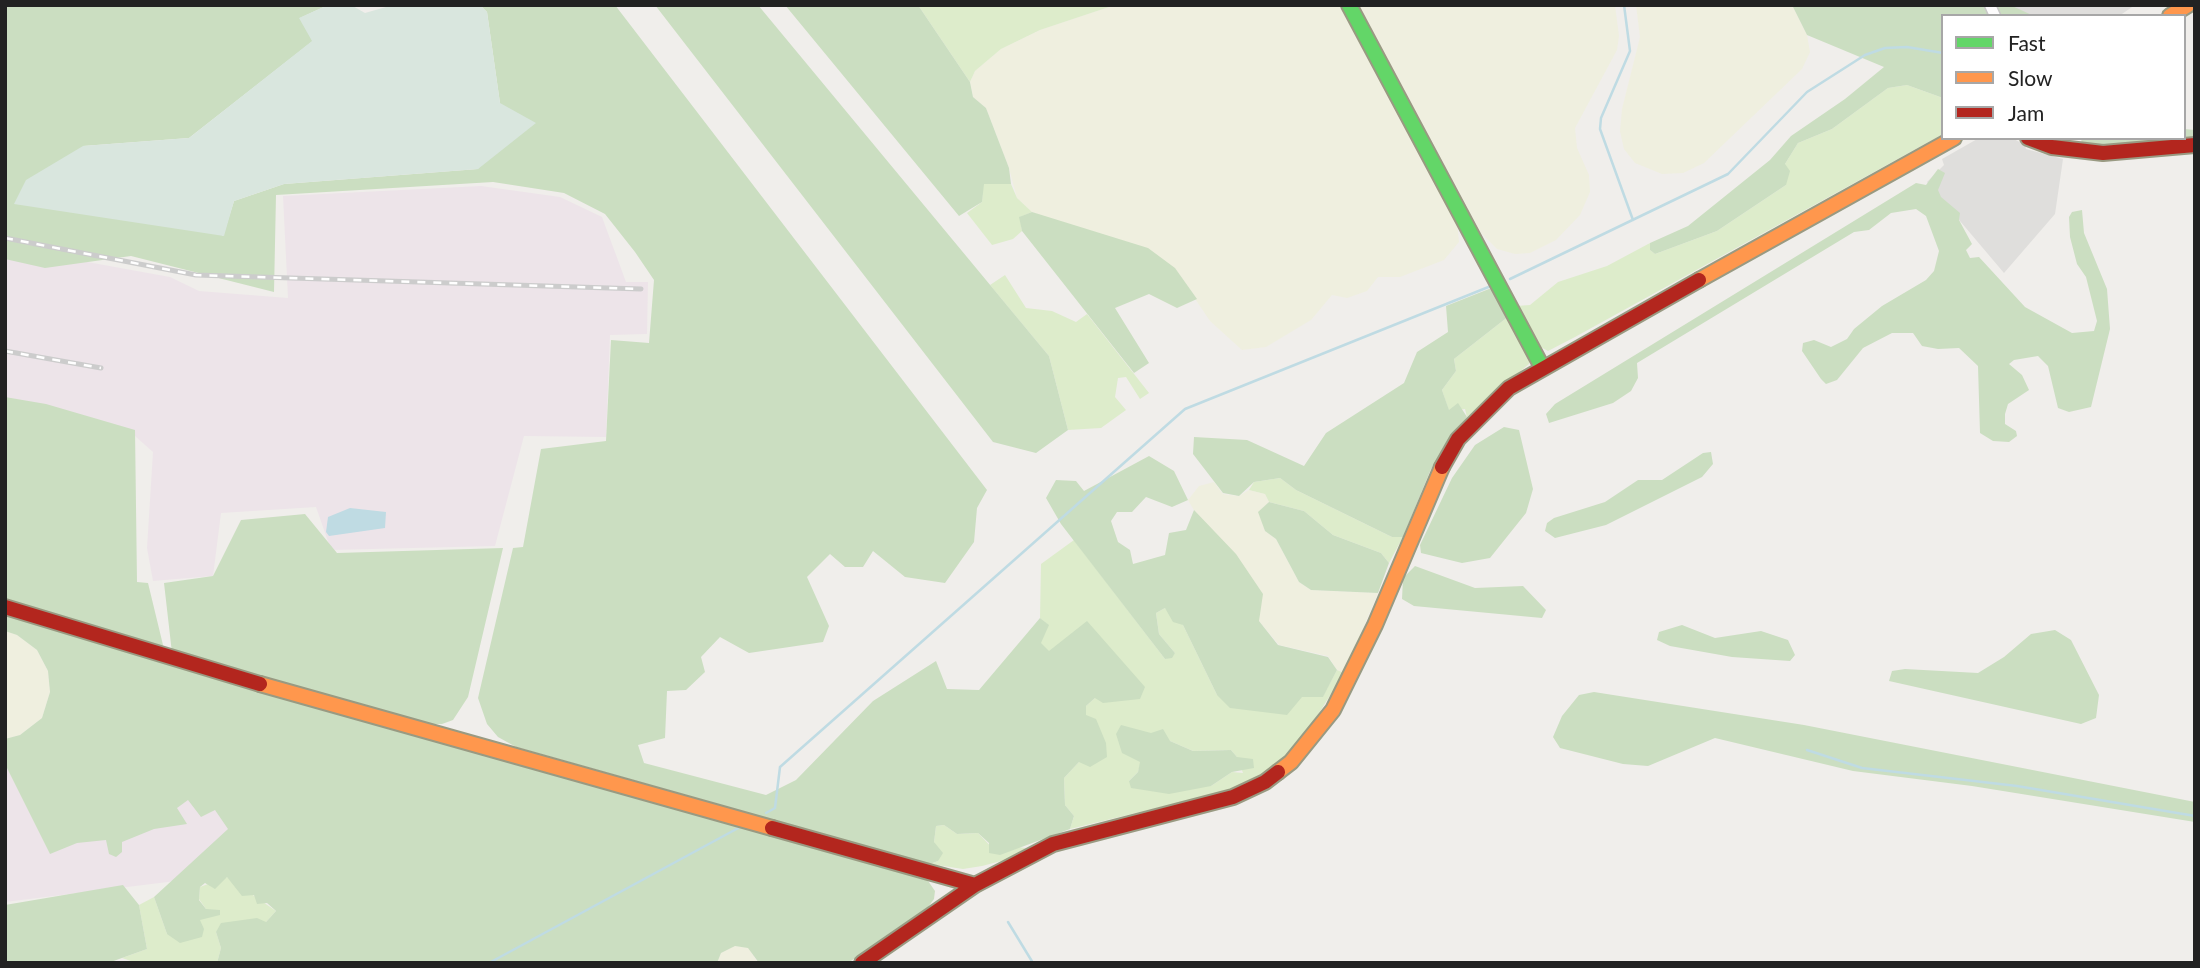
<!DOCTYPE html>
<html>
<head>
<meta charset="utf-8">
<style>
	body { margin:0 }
	#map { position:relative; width:2200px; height:968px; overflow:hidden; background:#f0eeeb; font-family:Lato,sans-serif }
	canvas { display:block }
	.frame { position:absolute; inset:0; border:7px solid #222; pointer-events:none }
	.legend { position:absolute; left:1941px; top:14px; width:245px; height:126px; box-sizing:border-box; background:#fff; border:2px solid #a7a7a7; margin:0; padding:9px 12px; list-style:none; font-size:21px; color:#222 }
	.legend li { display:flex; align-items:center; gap:14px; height:35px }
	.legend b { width:35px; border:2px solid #a7a7a7 }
</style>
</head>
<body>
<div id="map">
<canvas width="2200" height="968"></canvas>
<div class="frame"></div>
<ul class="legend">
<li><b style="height:9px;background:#63d668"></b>Fast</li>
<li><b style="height:9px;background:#ff974d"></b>Slow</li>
<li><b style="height:9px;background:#b3261e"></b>Jam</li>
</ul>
</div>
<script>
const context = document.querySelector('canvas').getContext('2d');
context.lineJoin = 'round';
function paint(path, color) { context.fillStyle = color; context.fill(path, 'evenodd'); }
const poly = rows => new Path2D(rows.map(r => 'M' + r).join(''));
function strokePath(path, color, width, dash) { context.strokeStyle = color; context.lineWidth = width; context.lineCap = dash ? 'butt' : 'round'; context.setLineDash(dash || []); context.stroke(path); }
const residential = poly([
	[1988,5,2135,5,2119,16,2037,16],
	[1979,138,2012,138,2025,145,2026,149,2063,159,2055,214,2004,273,1927,182,1944,165,1942,159]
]);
const industrial = poly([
	[481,186,560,197,602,217,626,282,648,282,647,334,610,335,606,437,524,436,495,546,331,550,316,507,221,513,213,576,153,581,147,548,153,452,135,436,5,431,5,247,170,277,199,291,288,298,283,196],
	[5,754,268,809,176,881,5,902]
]);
const farmland = poly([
	[1115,5,1339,5,1457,222,1459,242,1444,260,1400,277,1378,277,1367,291,1347,298,1332,295,1311,320,1266,347,1242,350,1210,321,1175,269,1032,212,1017,198,1009,168,986,108,973,97,970,82,975,71,1001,49,1040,30],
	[1359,5,1615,5,1619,36,1617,50,1575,128,1577,148,1589,175,1590,192,1580,215,1556,240,1530,253,1515,254,1497,249,1481,233],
	[1636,5,1792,5,1807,35,1810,52,1802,69,1704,163,1683,173,1662,174,1635,163,1624,149,1620,131,1622,109,1640,37],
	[1214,482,1223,494,1239,496,1249,490,1265,494,1269,502,1259,512,1265,531,1276,539,1299,582,1311,590,1378,593,1344,673,1337,670,1328,656,1279,645,1259,621,1188,500,1199,486],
	[5,631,17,635,37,650,48,671,50,692,42,718,20,735,5,739],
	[734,946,748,947,758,963,717,963,721,953]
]);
const grass = poly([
	[918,5,1115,5,1040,30,1001,49,975,71,970,82],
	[1907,85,1943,98,1943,134,1575,337,1548,351,1537,345,1516,306,1530,305,1558,282,1607,266,1650,243,1650,250,1655,254,1717,231,1786,185,1785,164,1798,143,1832,129,1888,88],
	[983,184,1011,184,1017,198,1032,212,1020,217,1022,231,1013,239,992,245,967,213,982,202],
	[1005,275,1026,308,1052,311,1076,322,1087,314,1149,393,1140,399,1126,377,1118,378,1115,397,1126,410,1101,428,1068,430,1049,356,990,285],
	[1509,316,1530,358,1529,364,1467,417,1465,409,1449,411,1442,390,1456,371,1454,359],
	[1280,478,1296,490,1392,537,1403,537,1389,563,1381,553,1333,535,1304,511,1269,502,1265,494,1249,490,1254,482],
	[1074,540,1165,659,1175,653,1159,634,1156,613,1165,608,1183,625,1217,695,1323,696,1337,670,1344,673,1306,734,1285,756,1261,775,1230,790,1070,829,1074,816,1065,805,1064,778,1079,762,1086,706,1095,698,1040,643,1048,625,1040,618,1041,564],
	[1170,741,1193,751,1231,750,1237,757,1243,773,1232,772,1211,786,1129,781,1138,772,1141,762],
	[944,825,957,834,978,833,998,854,1017,847,1026,848,1005,860,982,866,963,869,930,864,938,861,934,842,936,826],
	[227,877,276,911,266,922,216,932,221,948,217,963,137,963,122,958,147,949,139,905,154,897,167,934,199,920,206,909,199,899,200,887]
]);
const forest = poly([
	[5,5,328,5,300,18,313,41,189,138,83,146,223,236,234,201,284,184,478,169,500,103,487,12,480,5,615,5,987,490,977,508,974,542,945,583,905,577,873,551,863,567,845,567,830,554,807,577,829,626,823,642,749,653,720,637,701,657,705,672,686,690,667,691,665,738,638,745,644,763,766,795,796,780,873,701,936,661,947,689,979,690,1040,618,1049,625,1041,643,1049,651,1087,621,1145,687,1140,699,1103,703,1095,698,1086,706,1086,715,1096,719,1106,743,1107,757,1090,767,1079,762,1064,778,1065,805,1074,816,1070,829,1000,855,989,853,989,843,978,833,957,834,944,825,936,826,934,842,943,853,938,861,930,864,516,747,498,737,487,724,478,698,513,548,523,547,541,449,606,441,611,340,649,343,654,280,635,252,605,214,564,193,493,182,276,195,274,292,131,256,45,268,5,259],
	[655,5,758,5,1049,356,1068,430,1036,453,993,442],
	[785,5,918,5,970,82,973,97,986,108,1009,168,1011,184,984,184,982,202,959,216],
	[1792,5,2010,5,2034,16,1943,16,1943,98,1907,85,1888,88,1832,129,1798,143,1785,164,1790,171,1786,185,1717,231,1655,254,1650,250,1650,243,1688,226,1770,160,1791,136,1845,99,1884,67,1807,35],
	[2184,129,2195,130,2195,140,2112,147,2082,145,2081,138,2184,138],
	[1938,169,1945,173,1938,190,1941,197,1960,213,1959,220,1972,244,1966,250,1970,258,1979,257,2025,307,2072,333,2094,331,2097,321,2086,277,2077,264,2070,237,2069,217,2072,212,2082,210,2084,233,2107,289,2110,329,2091,407,2069,412,2058,408,2048,366,2038,356,2014,360,2009,364,2022,375,2029,390,2008,404,2005,414,2005,424,2016,431,2017,436,2009,442,1993,441,1980,433,1978,366,1959,348,1938,349,1922,346,1913,333,1892,333,1863,348,1837,380,1826,384,1821,379,1802,351,1803,343,1814,340,1831,347,1847,339,1854,329,1882,306,1926,280,1934,271,1939,251,1926,216,1916,209,1891,213,1869,230,1854,232,1637,363,1638,378,1631,391,1613,403,1549,423,1546,414,1555,404,1916,183,1926,185],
	[1032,212,1148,248,1175,268,1197,299,1177,308,1149,294,1115,308,1149,363,1134,373,1022,231,1019,217],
	[1494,287,1509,316,1454,359,1456,371,1442,390,1449,410,1458,403,1467,417,1431,469,1403,537,1392,537,1296,490,1280,478,1254,482,1239,496,1223,493,1193,454,1194,437,1247,440,1304,466,1326,433,1404,383,1417,352,1448,332,1446,306],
	[5,397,46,404,135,430,137,582,148,583,163,645,158,649,5,602],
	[1504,427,1519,430,1533,489,1526,513,1490,558,1462,563,1421,553,1420,545,1452,478,1475,445],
	[1711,452,1713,464,1702,477,1606,525,1555,538,1545,531,1547,523,1554,518,1605,502,1638,480,1662,480,1703,453],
	[1149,456,1174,471,1188,500,1172,507,1146,497,1132,512,1117,512,1111,521,1118,542,1130,550,1133,564,1165,555,1169,533,1186,530,1194,510,1236,554,1263,594,1259,621,1278,645,1328,657,1337,670,1323,697,1302,697,1287,715,1230,708,1217,695,1183,625,1173,622,1165,608,1156,613,1159,634,1175,653,1172,658,1165,659,1061,524,1046,498,1056,480,1076,481,1084,491],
	[1269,502,1304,511,1333,535,1381,553,1389,563,1378,593,1311,590,1299,582,1276,539,1265,531,1258,512],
	[305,514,337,553,503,548,468,697,453,720,442,724,429,724,172,653,164,583,213,576,241,520],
	[1415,566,1475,588,1523,586,1546,610,1542,618,1414,606,1402,599,1403,578],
	[5,612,926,878,935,891,934,899,928,907,848,963,759,963,748,948,735,946,721,953,717,963,217,963,221,948,216,932,221,923,257,918,266,922,276,911,267,903,257,904,254,895,242,896,227,877,215,889,205,883,200,887,199,900,206,909,220,910,220,915,200,920,204,929,202,937,180,943,167,934,154,897,228,829,215,810,201,817,188,800,177,808,187,824,154,829,122,842,122,852,116,857,109,854,106,840,77,843,50,854,5,764,5,739,20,735,42,718,50,692,48,671,37,650,17,635,5,631],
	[1682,625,1715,638,1761,631,1788,640,1795,655,1790,661,1732,657,1670,646,1657,640,1659,632],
	[2055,630,2071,640,2099,695,2096,718,2081,724,1889,681,1892,671,1905,669,1978,673,2004,657,2031,634],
	[1594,692,1804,725,2195,802,2195,822,1972,786,1853,771,1715,738,1648,766,1623,764,1560,748,1553,737,1562,716,1579,695],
	[1121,725,1151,733,1163,729,1170,741,1193,751,1231,750,1237,757,1253,759,1254,768,1232,772,1211,786,1169,794,1131,788,1129,781,1138,772,1140,762,1122,753,1116,734],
	[123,885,139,905,147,949,108,963,5,963,5,905]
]);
const wetland = poly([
	[328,5,351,5,365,13,393,5,480,5,487,12,500,103,536,123,478,169,284,184,234,201,224,236,14,204,26,180,83,146,189,138,312,41,299,18]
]);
const water = poly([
	[350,508,386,512,385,528,329,536,326,532,328,517]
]);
const stream = poly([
	[1624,5,1630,51,1601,118,1600,129,1633,220],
	[1510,279,1728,174,1807,92,1865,55,1885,48,1907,47,1943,53],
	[1807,750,1862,768,2017,786,2195,816],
	[766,813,775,808,780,767,1185,409,1491,286],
	[1008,922,1033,963],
	[489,963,742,826]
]);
const street = poly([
	[1990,5,1995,16]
]);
const fast = poly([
	[1349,5,1542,367]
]);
const slow = poly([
	[2170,16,2188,5],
	[1699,280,1954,138],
	[260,684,772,828],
	[1278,772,1291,762,1333,710,1375,625,1442,467]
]);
const jam = poly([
	[2028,138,2052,147,2103,153,2195,145],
	[1442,467,1458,439,1509,388,1699,280],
	[5,607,260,684],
	[772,828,975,885],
	[862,963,975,885,1053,844,1233,797,1265,782,1278,772]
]);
const rail = poly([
	[5,238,196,275,641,289],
	[5,351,101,368]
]);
paint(residential, '#dfdedc');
paint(industrial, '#ede4e9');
paint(farmland, '#efefdf');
paint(grass, '#ddeccb');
paint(forest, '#cbdec1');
paint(wetland, '#d9e6de');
paint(water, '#bfdbe3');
strokePath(stream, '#bfdbe3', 2.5);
strokePath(street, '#c9c8c7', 13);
strokePath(fast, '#999a82', 18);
strokePath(slow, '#999a82', 18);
strokePath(jam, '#999a82', 18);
strokePath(street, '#fdfcfc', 10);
strokePath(fast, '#63d668', 14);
strokePath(slow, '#ff974d', 14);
strokePath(jam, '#b3261e', 14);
strokePath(rail, '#ccc', 5);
strokePath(rail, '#fff', 2.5, [8]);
</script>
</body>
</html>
